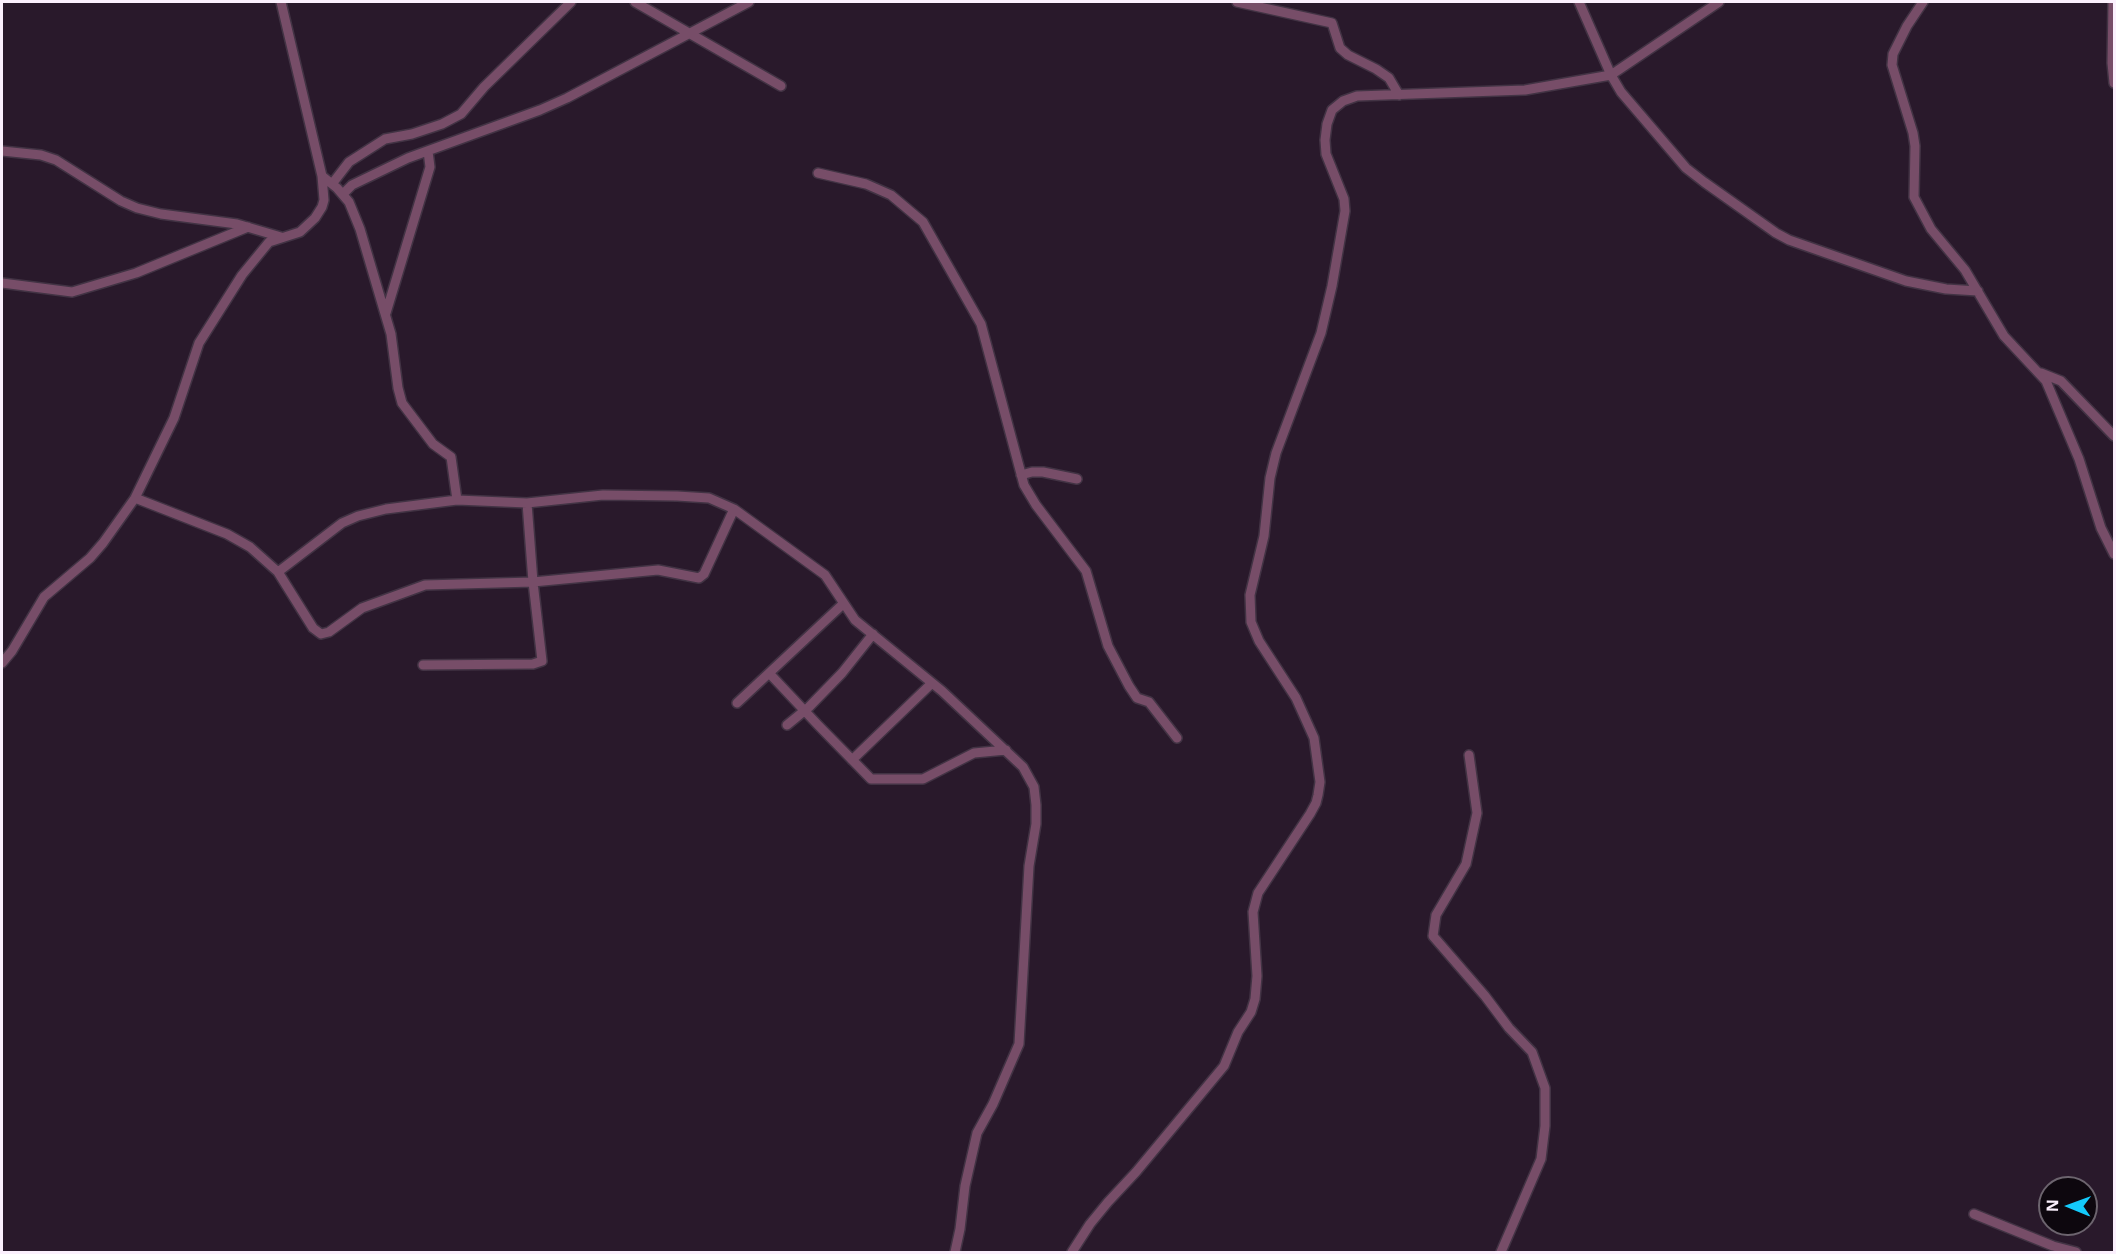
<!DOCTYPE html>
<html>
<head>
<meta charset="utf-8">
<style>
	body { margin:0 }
	#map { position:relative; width:2116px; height:1254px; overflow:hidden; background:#29192b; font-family:"Noto Sans",sans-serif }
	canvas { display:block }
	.frame { position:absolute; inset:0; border:3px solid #fbf0fd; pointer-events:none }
	.north { position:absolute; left:2038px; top:1176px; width:60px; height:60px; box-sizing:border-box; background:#0d070e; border:2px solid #6c646e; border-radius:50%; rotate:271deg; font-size:16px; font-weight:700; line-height:24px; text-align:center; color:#fbf0fd }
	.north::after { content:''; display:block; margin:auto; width:21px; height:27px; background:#14cafb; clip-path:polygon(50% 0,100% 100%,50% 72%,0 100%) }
</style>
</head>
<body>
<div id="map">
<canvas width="2116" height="1254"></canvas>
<div class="frame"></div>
<div class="north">N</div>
</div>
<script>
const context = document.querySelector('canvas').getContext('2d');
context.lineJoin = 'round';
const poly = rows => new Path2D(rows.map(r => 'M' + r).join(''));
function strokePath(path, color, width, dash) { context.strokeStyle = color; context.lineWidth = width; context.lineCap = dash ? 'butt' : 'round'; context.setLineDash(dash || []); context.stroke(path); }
const minor = poly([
	[635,2,781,86],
	[1237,2,1332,23,1340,48,1348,55,1376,69,1389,78,1399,95],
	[1579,2,1611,75,1621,92,1686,168,1704,182,1776,233,1789,240,1906,281,1946,289,1978,291],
	[1923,2,1907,26,1893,54,1892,65,1913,133,1915,146,1914,197,1931,229,1965,270,2004,336,2046,381,2079,459,2101,528,2114,554],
	[2113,2,2112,63,2114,83],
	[2,151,41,155,56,160,121,201,137,208,161,214,237,224,281,237],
	[818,173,866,184,891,195,923,222,981,324,1024,485,1036,505,1086,571,1108,646,1129,686,1137,698,1149,702,1177,738],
	[322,176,337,188,349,202,360,229,391,334,398,388,402,403,433,444,451,457,457,500,527,503,603,495,677,496,709,498,734,509,825,575,855,620,942,691,1023,767,1034,787,1036,805,1036,824,1029,866,1019,1044,993,1104,977,1133,965,1186,960,1229,955,1252],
	[332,184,349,162,385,139,412,134,442,124,461,114,484,87,571,2],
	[343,194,352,185,408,158,540,110,567,98,749,2],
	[2,283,72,292,136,273,248,227],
	[386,313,430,167,428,151],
	[2041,373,2061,381,2114,436],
	[1021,475,1032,472,1043,472,1077,479],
	[135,498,227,534,250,547,278,572,342,523,358,516,386,509,457,500],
	[278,572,313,628,321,634,329,632,362,608,425,585,533,582,658,570,699,578,704,574,734,509],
	[2,663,12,651,44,597,90,558,103,543,135,498,174,418,199,343,242,275,269,242,300,232,315,218,322,207,324,200,322,176,281,2],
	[423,665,533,664,542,661,533,582,527,503],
	[769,673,818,725,871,779,923,779,974,753,1006,750],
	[737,703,843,604],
	[787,725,809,707,842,673,873,634],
	[1469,755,1477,813,1466,864,1436,915,1433,936,1485,996,1509,1028,1532,1052,1545,1088,1545,1126,1541,1159,1501,1252],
	[852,760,932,683],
	[1974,1214,2053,1246,2076,1252],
	[1072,1252,1090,1224,1108,1202,1136,1172,1224,1066,1238,1032,1251,1012,1255,999,1257,976,1253,912,1258,893,1310,814,1316,803,1318,795,1320,782,1314,738,1296,698,1259,641,1251,622,1250,595,1264,536,1270,478,1276,453,1321,333,1332,286,1345,211,1344,199,1326,154,1325,140,1327,124,1332,110,1343,101,1357,96,1525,90,1611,75,1719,2]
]);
strokePath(minor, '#423344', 12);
strokePath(minor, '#774d68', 9);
</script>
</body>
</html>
